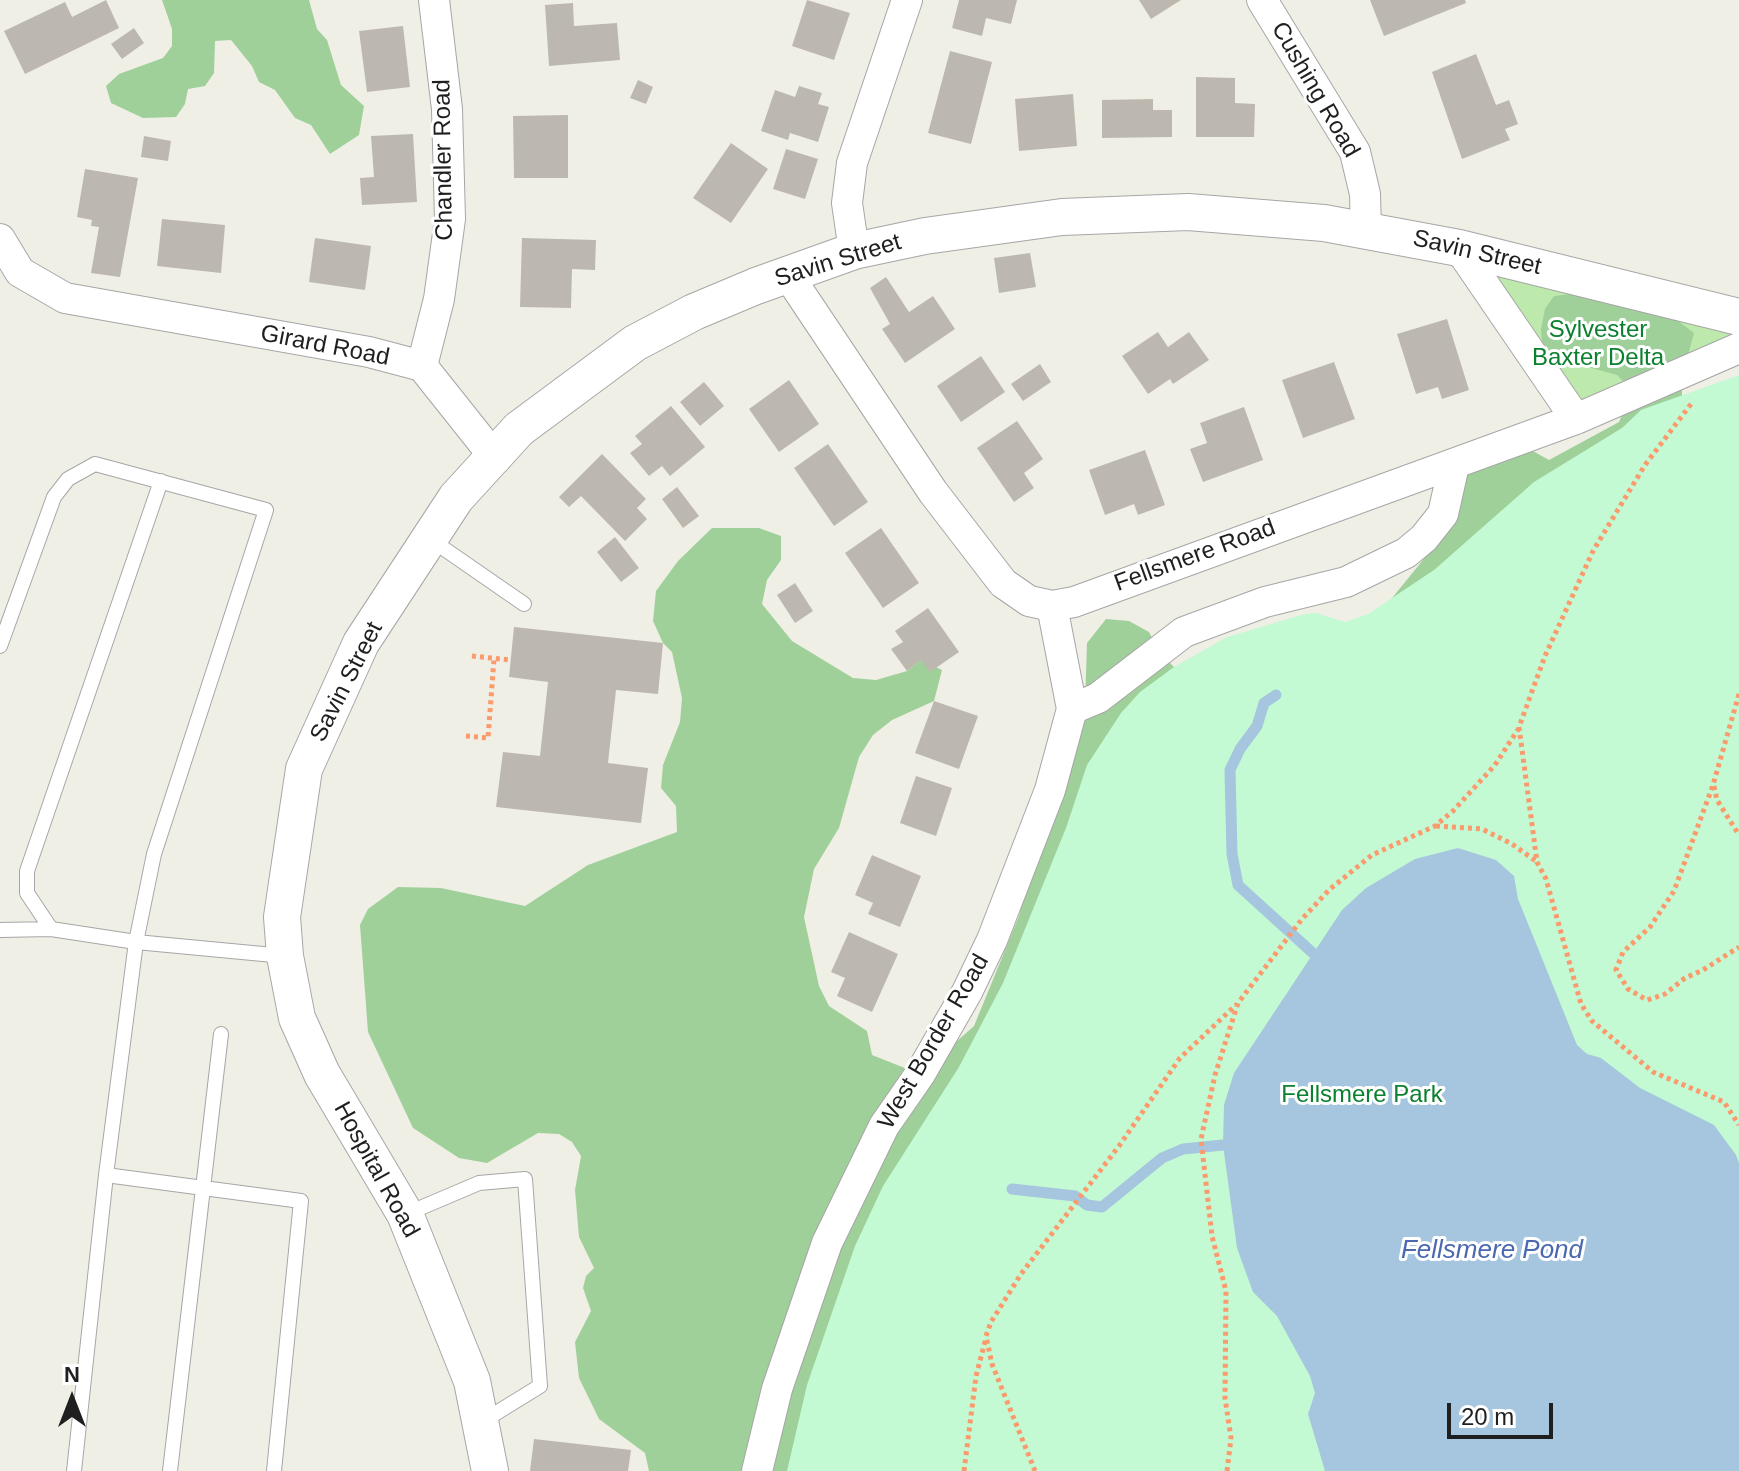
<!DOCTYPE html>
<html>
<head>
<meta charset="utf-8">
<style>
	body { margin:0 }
	#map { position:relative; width:1739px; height:1471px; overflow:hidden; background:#f0efe6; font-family:Arial,sans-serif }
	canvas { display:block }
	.north { position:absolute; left:32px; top:1359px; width:80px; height:80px; -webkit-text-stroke:6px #fff; paint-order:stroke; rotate:0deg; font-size:22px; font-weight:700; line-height:32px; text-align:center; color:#1f1f1f }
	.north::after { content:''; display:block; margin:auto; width:28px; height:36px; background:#1f1f1f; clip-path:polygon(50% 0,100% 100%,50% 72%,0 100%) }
	.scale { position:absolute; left:1447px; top:1403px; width:106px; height:36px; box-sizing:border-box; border:4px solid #1f1f1f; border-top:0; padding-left:10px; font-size:24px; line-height:28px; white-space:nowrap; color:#1f1f1f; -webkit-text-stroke:6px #fff; paint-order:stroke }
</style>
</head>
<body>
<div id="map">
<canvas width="1739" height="1471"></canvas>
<div class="north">N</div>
<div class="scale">20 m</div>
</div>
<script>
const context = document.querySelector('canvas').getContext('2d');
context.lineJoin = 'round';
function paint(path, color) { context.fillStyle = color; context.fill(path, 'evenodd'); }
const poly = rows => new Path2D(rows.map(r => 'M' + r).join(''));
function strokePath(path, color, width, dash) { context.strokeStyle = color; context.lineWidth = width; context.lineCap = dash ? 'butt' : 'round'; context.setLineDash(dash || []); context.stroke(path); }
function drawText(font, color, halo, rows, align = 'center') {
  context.font = font + ' Arial,sans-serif'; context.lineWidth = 6; context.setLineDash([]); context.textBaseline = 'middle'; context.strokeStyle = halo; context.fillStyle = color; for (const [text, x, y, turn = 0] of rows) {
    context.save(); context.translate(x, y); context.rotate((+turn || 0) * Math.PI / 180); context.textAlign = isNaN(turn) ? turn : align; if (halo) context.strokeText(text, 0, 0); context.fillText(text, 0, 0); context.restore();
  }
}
const grass = poly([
	[1459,248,1739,317,1739,348,1576,419]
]);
const forest = poly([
	[162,0,309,0,317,29,327,40,341,85,364,106,359,135,330,154,311,125,295,118,275,90,259,82,252,66,231,40,215,41,214,73,205,86,188,89,185,104,176,117,143,118,111,103,106,86,119,74,163,58,172,46,172,29],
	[1570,294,1677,320,1694,333,1682,377,1682,404,1302,1471,649,1471,645,1453,599,1419,579,1378,575,1342,591,1311,583,1288,586,1276,594,1268,579,1237,575,1190,581,1156,572,1142,559,1134,538,1133,487,1163,459,1158,413,1128,368,1032,360,925,368,909,398,887,441,888,525,906,588,865,677,832,676,806,661,788,663,765,680,722,682,698,672,652,663,643,653,621,656,591,678,561,712,528,759,528,781,536,781,560,767,580,762,604,792,641,853,678,876,680,907,671,921,660,942,670,934,701,892,720,873,735,859,757,839,828,814,869,804,917,819,986,829,1006,867,1031,872,1055,920,1074,974,1026,1019,916,1050,790,1085,705,1087,643,1106,619,1129,621,1149,632,1160,653,1174,667,1367,629,1448,529,1460,479,1515,441,1549,460,1619,422,1632,390,1617,375,1577,364,1551,365,1543,357,1541,329,1545,309,1554,296]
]);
const park = poly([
	[1739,375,1739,1471,787,1471,807,1385,855,1246,883,1186,959,1067,1003,983,1066,828,1087,765,1121,713,1140,692,1174,667,1227,637,1305,614,1316,613,1345,622,1368,614,1434,570,1534,482,1622,428,1641,410]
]);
const water = poly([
	[1458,848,1496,860,1514,876,1518,899,1577,1045,1587,1054,1601,1058,1640,1088,1714,1125,1736,1155,1739,1163,1739,1471,1325,1471,1308,1414,1315,1393,1310,1376,1277,1316,1253,1292,1237,1248,1223,1145,1224,1105,1234,1073,1342,910,1366,888,1415,859]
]);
const stream = poly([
	[1276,695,1264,703,1257,726,1240,749,1230,770,1232,854,1238,885,1315,955],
	[1012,1189,1075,1196,1087,1205,1102,1207,1162,1158,1183,1149,1223,1145]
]);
const building = poly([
	[106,0,119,28,25,74,4,31,65,2,72,17],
	[807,0,850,13,834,60,792,46],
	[959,0,1017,0,1011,24,986,18,982,36,952,28],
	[1139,0,1181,0,1151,19],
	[1370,0,1465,0,1466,3,1384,36],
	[573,3,574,26,617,23,620,60,549,66,545,5],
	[403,26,410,87,367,92,359,31],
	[134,28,144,43,122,59,111,44],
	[950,51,992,62,971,144,928,133],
	[1476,54,1496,105,1509,100,1518,124,1505,129,1510,140,1462,159,1432,72],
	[1196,77,1235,78,1235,103,1255,104,1254,137,1196,137],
	[638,80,653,87,646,104,630,98],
	[799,86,822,93,818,104,829,107,818,142,790,133,788,140,761,131,775,90,795,97],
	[1073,94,1077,146,1019,151,1015,99],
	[1153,99,1153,110,1172,110,1172,137,1102,138,1102,100],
	[568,115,568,178,514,178,513,116],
	[413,134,417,202,362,205,360,178,374,177,371,136],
	[144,136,171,141,168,161,141,157],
	[731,143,768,169,731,223,693,198],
	[786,149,818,159,805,199,773,189],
	[85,169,138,178,120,277,91,273,99,227,91,226,92,220,77,217],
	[162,219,225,225,221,273,157,266],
	[315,238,371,246,365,290,309,282],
	[522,238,596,240,595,270,572,269,571,308,520,307],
	[1030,253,1036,287,999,293,994,258],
	[886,277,909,312,933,296,955,329,905,363,882,329,890,324,870,288],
	[1447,319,1469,390,1442,399,1438,387,1416,394,1397,334],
	[1158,332,1168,347,1189,332,1209,360,1173,384,1170,379,1148,394,1122,356],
	[981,356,1005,392,961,422,937,386],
	[1334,362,1355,419,1303,438,1282,380],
	[1040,364,1051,382,1023,401,1011,384],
	[789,380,819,424,779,452,749,409],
	[704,382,724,406,700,426,680,402],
	[671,406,705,447,670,476,662,466,649,476,630,453,642,444,635,436],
	[1244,407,1263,460,1203,482,1190,449,1207,443,1200,423],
	[1017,421,1043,459,1024,473,1034,488,1014,502,977,448],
	[828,444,868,502,834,526,794,468],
	[1145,450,1165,505,1138,515,1134,504,1105,515,1089,470],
	[602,454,646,499,637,508,647,519,625,541,581,496,569,507,559,497],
	[677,487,699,516,683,528,662,499],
	[881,528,919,583,883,608,845,553],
	[615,537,639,568,621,582,597,552],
	[795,583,813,611,795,623,777,595],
	[928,608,959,652,930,672,921,660,907,671,891,649,903,642,895,631],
	[514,627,663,643,658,694,616,690,608,763,648,768,641,823,496,807,503,752,540,756,548,682,509,677],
	[934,701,978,716,959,769,915,753],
	[916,776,952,788,936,836,900,823],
	[872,855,921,876,900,927,868,914,873,903,855,895],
	[849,932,898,954,872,1012,837,996,845,978,831,972],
	[534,1439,631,1450,628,1471,530,1471]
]);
const path = poly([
	[1691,404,1645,465,1593,551,1545,656,1519,727,1537,862,1546,879,1581,1004,1592,1021,1653,1072,1724,1102,1739,1125],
	[472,656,510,660],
	[1739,694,1713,785,1674,891,1650,927,1623,952,1616,970,1628,989,1647,1000,1665,994,1685,978,1703,970,1739,947],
	[466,736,488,738,494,659],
	[1714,786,1717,800,1739,835],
	[1436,826,1482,829,1512,844,1537,862],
	[964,1471,976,1376,986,1338],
	[1035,1471,992,1364,986,1336,991,1322,1021,1274,1119,1146,1180,1058,1237,1004],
	[1227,1471,1231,1438,1225,1398,1226,1291,1212,1236,1201,1139,1215,1075,1238,1003,1302,919,1330,889,1372,855,1435,826,1453,811,1495,765,1519,728]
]);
const service = poly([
	[430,539,524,604],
	[0,646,54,497,68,479,95,464,266,510,154,854,136,942,106,1175,301,1201,274,1471],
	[51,929,27,893,27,871,161,481],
	[0,930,51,929,136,942,284,956],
	[406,1214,479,1183,525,1179,540,1386,480,1423],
	[74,1471,106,1175],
	[170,1471,221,1034]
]);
const minor = poly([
	[1262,0,1355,152,1365,194,1366,230],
	[0,239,20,272,65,298,369,352,422,366,496,459],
	[1459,248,1576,419],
	[854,251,847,203,852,163,907,0],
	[788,275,933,492,1003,583,1029,601,1052,606,1074,602,1576,419,1739,348],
	[422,366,439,299,450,219,447,109,434,0],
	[1072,709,1098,698,1184,632,1265,602,1346,582,1406,553,1424,538,1443,514,1454,465],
	[757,1471,777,1389,827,1243,884,1126,920,1074,967,992,992,940,1050,790,1072,709,1052,606]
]);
const tertiary = poly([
	[490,1471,472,1381,405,1214,322,1074,297,1018,285,956,282,917,304,769,361,643,456,498,519,429,635,343,694,312,756,286,854,251,925,236,1062,217,1188,212,1324,223,1459,248,1739,317]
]);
const streetNames = [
	["Cushing Road",1315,90,60],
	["Chandler Road",444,160,-91],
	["Savin Street",1477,253,13],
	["Savin Street",838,261,-17],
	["Girard Road",325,346,11],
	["Fellsmere Road",1195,556,-20],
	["Savin Street",347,682,-63],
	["West Border Road",934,1042,-60],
	["Hospital Road",376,1170,61]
];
const parkNames = [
	["Sylvester",1598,330],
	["Baxter Delta",1598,358],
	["Fellsmere Park",1362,1095]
];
const waterNames = [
	["Fellsmere Pond",1492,1251]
];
paint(grass, '#bdeaac');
paint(forest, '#9fd09a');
paint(park, '#c3fad3');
paint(water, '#a6c5de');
strokePath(stream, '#a6c5de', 11);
paint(building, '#bdb8af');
strokePath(service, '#a6a6a6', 16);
strokePath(minor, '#a6a6a6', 32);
strokePath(tertiary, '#a6a6a6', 38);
strokePath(path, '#fb9a6c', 5, [4, 4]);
strokePath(service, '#fff', 14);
strokePath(minor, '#fff', 30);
strokePath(tertiary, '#fff', 36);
drawText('24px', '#1f1f1f', '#fff', streetNames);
drawText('24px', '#0b802e', '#fff', parkNames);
drawText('italic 26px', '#4b68b0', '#fff', waterNames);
</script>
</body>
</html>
